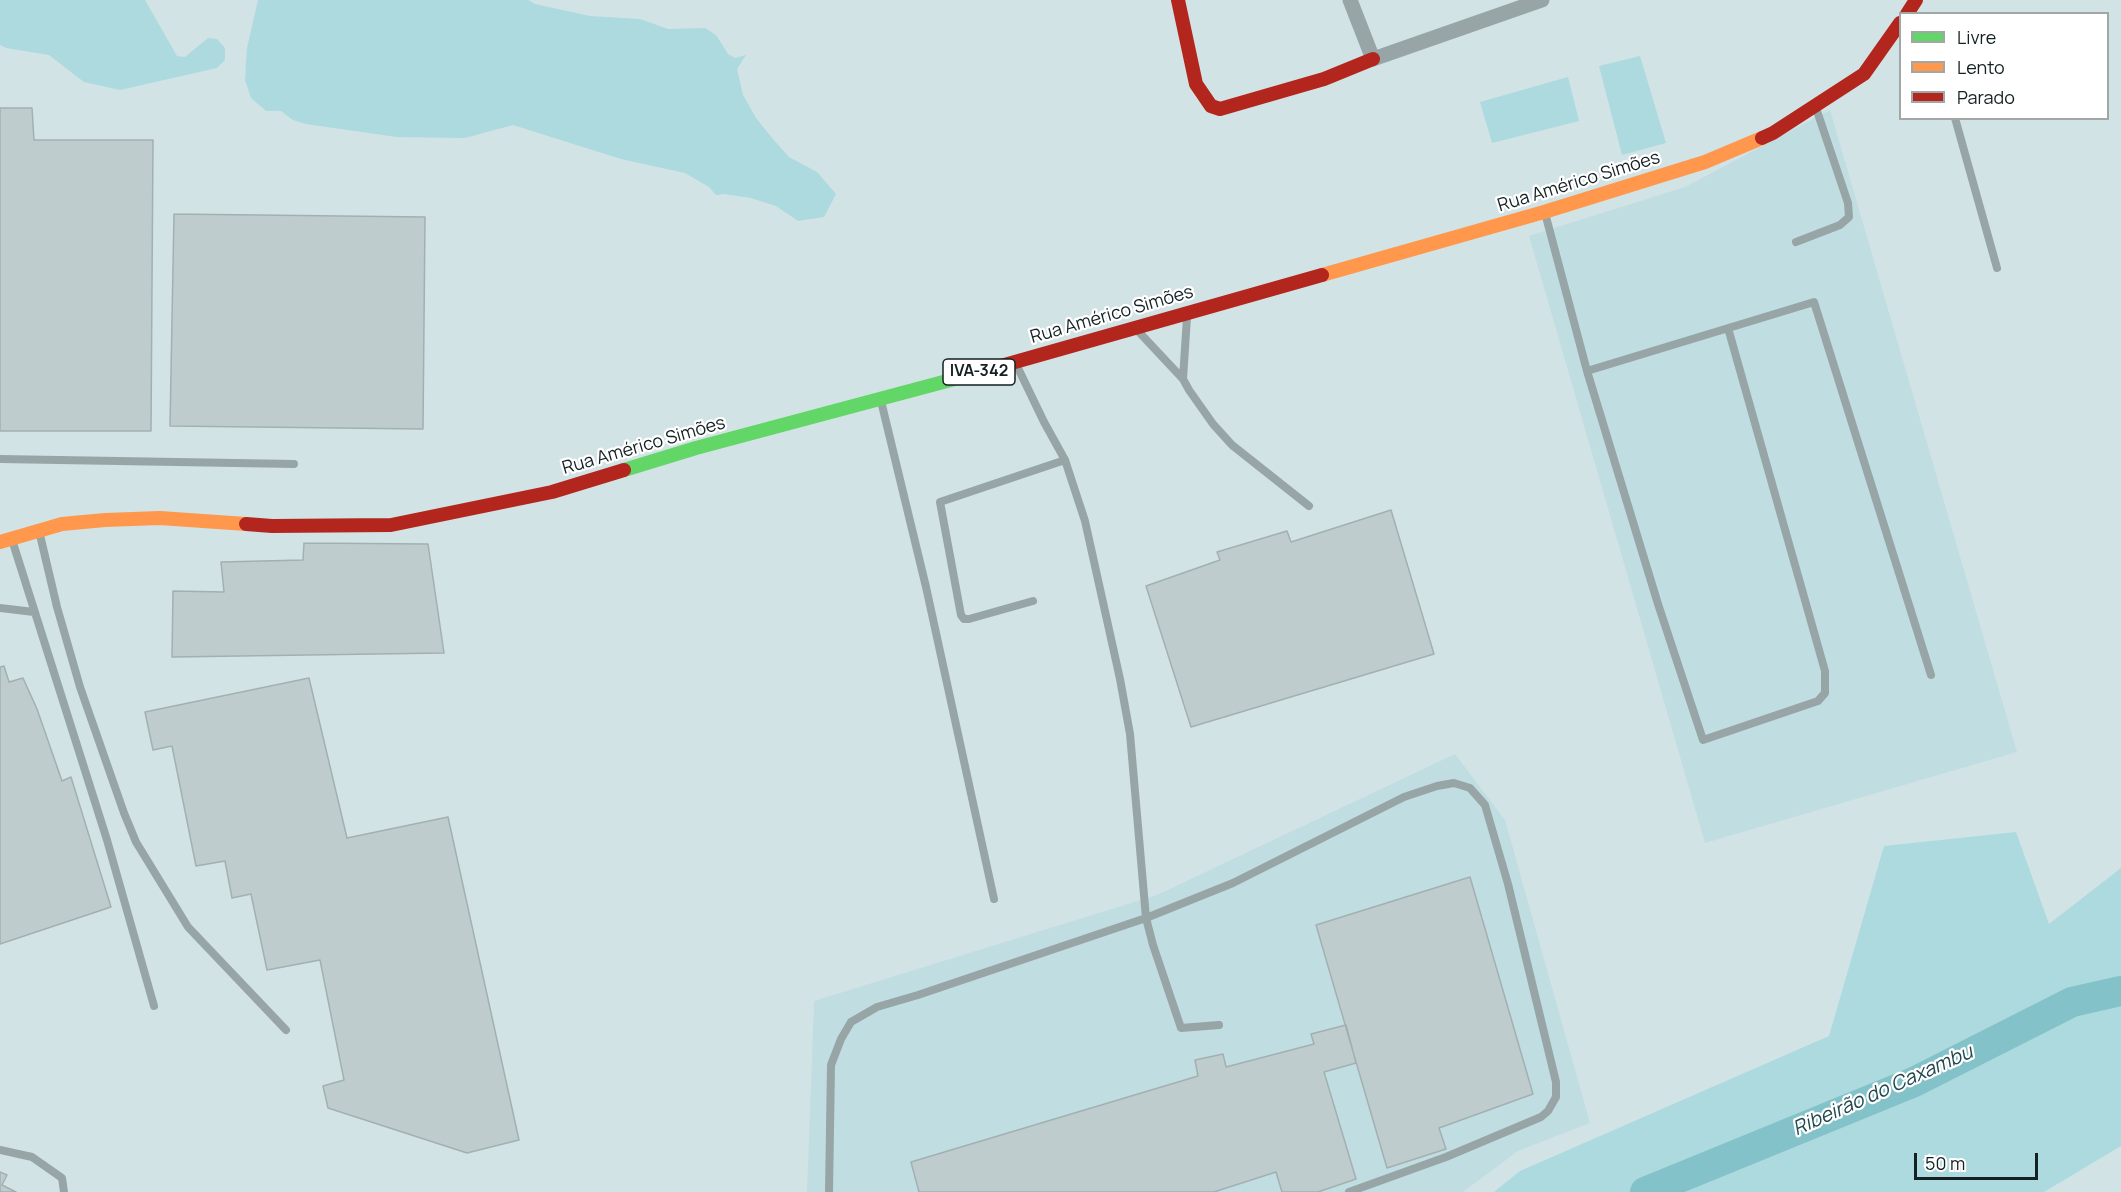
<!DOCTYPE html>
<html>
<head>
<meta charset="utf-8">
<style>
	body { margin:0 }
	#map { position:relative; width:2121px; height:1192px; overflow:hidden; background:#d2e3e5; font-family:Manrope,sans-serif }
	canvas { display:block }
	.legend { position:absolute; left:1899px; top:12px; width:210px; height:108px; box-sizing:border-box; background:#fff; border:2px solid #a1a6a6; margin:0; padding:8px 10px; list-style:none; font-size:18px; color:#142021 }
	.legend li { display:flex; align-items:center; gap:12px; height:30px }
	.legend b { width:30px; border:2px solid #a1a6a6 }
	.scale { position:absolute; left:1914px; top:1153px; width:124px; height:27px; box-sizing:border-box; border:3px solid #142021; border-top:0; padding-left:8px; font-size:18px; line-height:21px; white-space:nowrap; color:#142021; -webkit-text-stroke:4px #fff; paint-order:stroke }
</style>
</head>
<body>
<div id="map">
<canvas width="2121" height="1192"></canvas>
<ul class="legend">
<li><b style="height:8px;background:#63d668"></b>Livre</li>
<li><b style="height:8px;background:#ff974d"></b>Lento</li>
<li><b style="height:8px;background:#b3261e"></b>Parado</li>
</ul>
<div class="scale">50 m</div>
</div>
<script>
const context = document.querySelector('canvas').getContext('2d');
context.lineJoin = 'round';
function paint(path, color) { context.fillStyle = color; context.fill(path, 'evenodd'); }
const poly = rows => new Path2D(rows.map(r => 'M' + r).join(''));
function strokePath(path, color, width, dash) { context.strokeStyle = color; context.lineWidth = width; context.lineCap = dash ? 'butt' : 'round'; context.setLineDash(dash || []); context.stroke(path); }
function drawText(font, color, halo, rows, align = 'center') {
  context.font = font + ' Manrope,sans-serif'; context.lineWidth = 4.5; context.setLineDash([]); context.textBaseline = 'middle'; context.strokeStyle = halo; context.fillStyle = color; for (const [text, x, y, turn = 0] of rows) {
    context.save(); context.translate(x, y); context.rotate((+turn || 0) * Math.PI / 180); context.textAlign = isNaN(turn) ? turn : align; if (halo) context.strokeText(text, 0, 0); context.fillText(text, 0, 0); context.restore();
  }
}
const built = poly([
	[1830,110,2017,752,1705,843,1529,236,1685,187],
	[1455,754,1505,820,1590,1123,1518,1151,1463,1192,807,1192,814,1001,1157,895]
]);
const green = poly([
	[0,0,145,0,177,56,185,57,208,38,217,39,225,48,225,60,217,68,120,90,84,82,49,55,6,48,0,45],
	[258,0,528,0,535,4,590,16,640,19,668,29,705,28,716,35,728,54,735,58,746,55,737,69,743,95,756,118,772,138,789,157,817,172,836,194,824,217,798,221,776,206,751,198,724,194,716,195,709,187,685,173,621,159,513,125,465,138,397,137,306,124,293,120,281,111,266,111,251,98,245,80,247,48],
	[1640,56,1666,143,1622,155,1599,66],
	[1568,77,1579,121,1492,143,1480,102],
	[2016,832,2049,924,2121,868,2121,1146,2044,1192,1494,1192,1520,1171,1829,1036,1884,846]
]);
const river = poly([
	[1645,1192,1914,1082,2072,1002,2121,991]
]);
const building = poly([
	[0,108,32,108,34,140,153,140,151,431,0,431,0,108],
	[174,214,425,217,423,429,170,426,174,214],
	[1391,510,1434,654,1191,727,1146,586,1220,560,1217,552,1287,531,1291,542,1391,510],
	[304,543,428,544,444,653,172,657,173,591,224,592,221,562,303,560,304,543],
	[4,666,9,682,23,678,37,709,62,781,71,777,111,907,0,944,0,667,4,666],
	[309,678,347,838,448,817,519,1140,467,1153,328,1108,323,1086,344,1080,320,960,267,970,251,894,232,898,225,861,196,866,172,746,153,750,145,712,309,678],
	[1470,877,1533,1094,1439,1128,1446,1149,1387,1168,1316,925,1470,877],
	[1346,1025,1356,1063,1324,1072,1356,1179,1318,1192,1282,1192,1276,1172,1214,1192,919,1192,911,1162,1198,1076,1195,1060,1223,1054,1226,1067,1314,1044,1311,1034,1346,1025],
	[0,1172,7,1175,2,1185,16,1192,0,1192,0,1172]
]);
const lane = poly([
	[1955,118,1997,268],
	[1545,213,1587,371,1658,604,1703,740,1818,701,1825,693,1825,671,1728,328],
	[1796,242,1840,225,1849,217,1848,203,1816,108],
	[1187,317,1183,379,1189,390,1213,424,1232,445,1309,506],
	[1138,331,1183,379],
	[1017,366,1044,422,1065,460,1085,521,1120,679,1130,734,1146,918,1153,945,1181,1028,1219,1025],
	[1587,371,1814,302,1931,675],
	[881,401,926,587,994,899],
	[0,459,294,464],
	[40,535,57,607,80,687,124,813,136,842,188,927,286,1030],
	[13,543,107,840,154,1006],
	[1033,601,969,619,964,619,961,615,940,502,1065,460],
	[0,608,34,612],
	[0,1150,32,1157,62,1178,64,1192],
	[829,1192,831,1065,841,1039,851,1022,877,1007,918,995,1146,918,1233,883,1404,797,1437,786,1454,783,1470,788,1485,805,1508,884,1556,1082,1556,1097,1548,1111,1541,1117,1446,1157,1349,1192]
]);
const street = poly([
	[1350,0,1373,59,1542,0]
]);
const fast = poly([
	[624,470,696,448,962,377]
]);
const slow = poly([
	[1322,275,1544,212,1705,162,1762,138],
	[0,542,62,524,105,520,160,518,246,524]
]);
const jam = poly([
	[1178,0,1196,84,1211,106,1220,109,1324,79,1373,59],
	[1907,14,1916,0],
	[1762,138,1773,133,1864,74,1900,23],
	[962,377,1322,275],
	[246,524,272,526,391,525,552,492,624,470]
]);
const shields = [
	[979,372,72]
];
const shieldNames = [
	["IVA-342",979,372]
];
const streetNames = [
	["Rua Américo Simões",1579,182,-17],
	["Rua Américo Simões",1112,315,-16],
	["Rua Américo Simões",644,446,-16]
];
const waterNames = [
	["Ribeirão do Caxambu",1883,1091,-24]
];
paint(built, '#c0dde1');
paint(green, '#acdadf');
strokePath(river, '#84c2ca', 30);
paint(building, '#bfcccd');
strokePath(building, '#a3b0b2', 1.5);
strokePath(lane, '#97a5a6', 8);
strokePath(street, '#97a5a6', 15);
strokePath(fast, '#63d668', 14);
strokePath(slow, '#ff974d', 14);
strokePath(jam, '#b3261e', 14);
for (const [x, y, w] of shields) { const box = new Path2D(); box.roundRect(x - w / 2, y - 13, w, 26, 4.5); context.fillStyle = '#fff'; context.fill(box); strokePath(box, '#142021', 1.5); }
drawText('bold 16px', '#142021', null, shieldNames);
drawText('18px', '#142021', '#fff', streetNames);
drawText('italic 20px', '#21484c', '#fff', waterNames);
</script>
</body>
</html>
